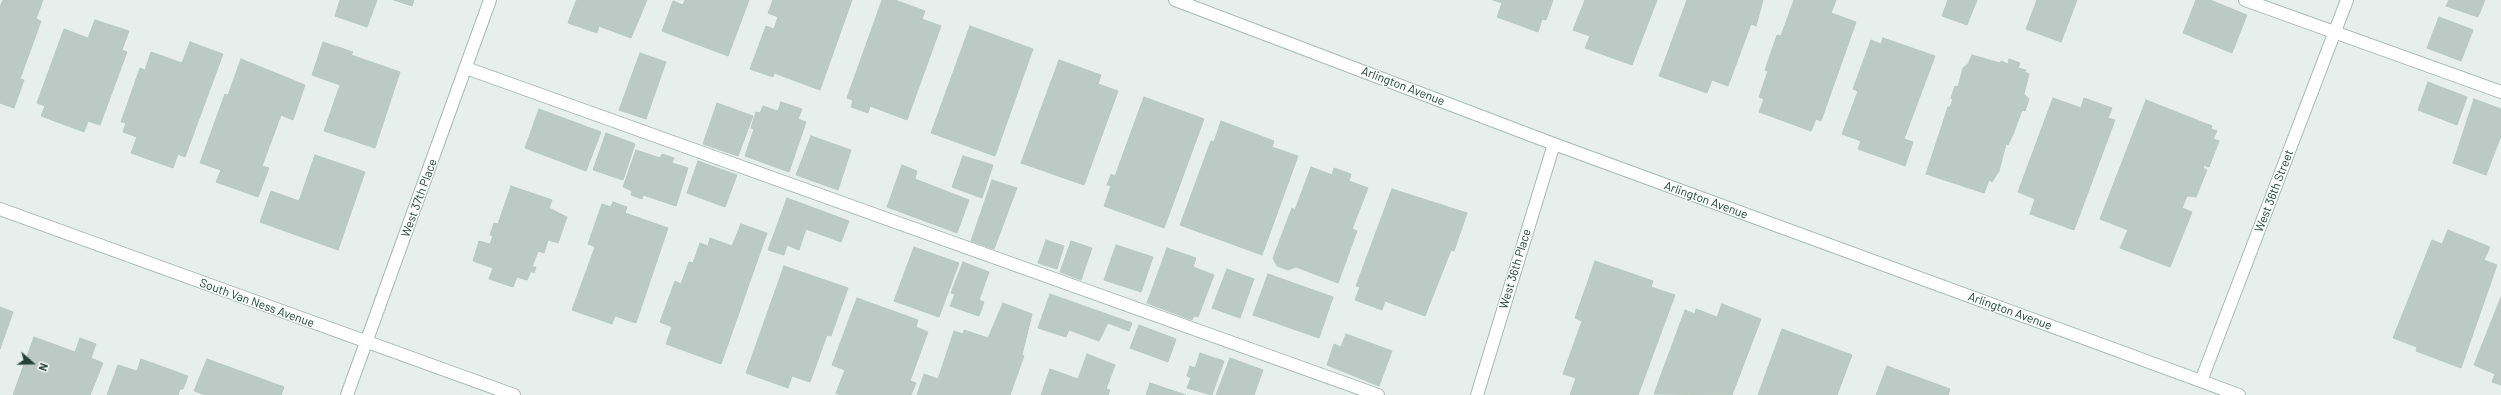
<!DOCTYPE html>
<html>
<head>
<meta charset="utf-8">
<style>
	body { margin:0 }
	#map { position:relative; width:2501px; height:395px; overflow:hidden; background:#e6efeb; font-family:Barlow,sans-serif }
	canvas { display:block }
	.north { position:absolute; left:12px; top:343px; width:40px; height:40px; -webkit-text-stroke:3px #f7fbf9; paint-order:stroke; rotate:110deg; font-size:11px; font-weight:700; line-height:16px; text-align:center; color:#24423a }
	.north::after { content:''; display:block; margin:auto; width:14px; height:18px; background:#24423a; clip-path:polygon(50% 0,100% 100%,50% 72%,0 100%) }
</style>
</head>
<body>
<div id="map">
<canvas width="2501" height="395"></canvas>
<div class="north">N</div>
</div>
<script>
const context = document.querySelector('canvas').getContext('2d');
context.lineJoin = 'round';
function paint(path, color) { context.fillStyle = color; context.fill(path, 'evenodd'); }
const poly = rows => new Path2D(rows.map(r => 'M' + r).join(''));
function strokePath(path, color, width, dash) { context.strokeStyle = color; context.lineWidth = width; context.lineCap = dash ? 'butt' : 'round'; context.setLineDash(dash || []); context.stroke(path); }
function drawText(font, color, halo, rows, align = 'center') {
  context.font = font + ' Barlow,sans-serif'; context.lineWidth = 3; context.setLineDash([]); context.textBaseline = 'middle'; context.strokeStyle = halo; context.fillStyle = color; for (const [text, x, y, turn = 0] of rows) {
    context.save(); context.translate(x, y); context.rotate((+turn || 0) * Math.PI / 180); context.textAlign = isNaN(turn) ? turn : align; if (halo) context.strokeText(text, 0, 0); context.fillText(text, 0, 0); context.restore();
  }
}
const building = poly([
	[3,0,43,0,36,19,41,21,20,79,24,80,14,108,0,103,0,7,3,0],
	[340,0,377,0,367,27,335,16,340,0],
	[394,0,414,0,412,6,394,0],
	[579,0,647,0,631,38,599,26,597,33,568,23,576,1,579,0],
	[685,0,749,0,728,56,662,31,673,1,683,5,685,0],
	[773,0,852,0,820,90,774,73,773,77,750,69,766,26,774,29,778,17,768,13,773,0],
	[882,0,895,0,925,11,922,19,941,26,907,120,870,106,868,113,851,107,853,100,847,98,882,0],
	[1493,0,1553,0,1546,20,1542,19,1538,32,1497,17,1502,3,1493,0],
	[1585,0,1657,0,1632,65,1585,48,1590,36,1573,30,1585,0],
	[1687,0,1763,0,1756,26,1751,24,1728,86,1712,80,1707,93,1659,76,1687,0],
	[1794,0,1836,0,1831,13,1856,22,1821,121,1816,119,1811,131,1759,112,1764,99,1759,97,1768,71,1765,70,1777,35,1781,36,1794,0],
	[1948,0,1977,0,1967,25,1942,16,1948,0],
	[2037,0,2077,0,2061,42,2026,29,2037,0],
	[2196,0,2210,0,2247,15,2232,53,2183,33,2196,0],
	[2449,0,2485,0,2478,17,2446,6,2449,0],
	[2439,17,2473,30,2461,61,2427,48,2439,17],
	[95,20,129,31,122,50,127,52,100,125,88,121,84,132,41,116,45,106,37,103,64,29,88,38,95,20],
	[970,26,1033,49,995,156,931,133,970,26],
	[1883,38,1935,56,1904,139,1913,142,1905,166,1858,149,1861,141,1842,134,1858,91,1853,89,1871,40,1881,44,1883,38],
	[190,42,223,54,185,157,178,154,173,168,131,153,137,137,123,132,126,123,121,122,140,68,145,70,151,52,182,63,190,42],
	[323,42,353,52,351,55,400,72,375,148,324,131,340,85,312,75,323,42],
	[640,53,666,62,646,119,619,110,640,53],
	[1972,55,2000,63,2001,61,2008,64,2009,59,2020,63,2018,68,2026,70,2025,72,2029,74,2024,94,2029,99,2025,111,2022,110,2014,132,2008,145,2006,144,1999,171,1992,182,1989,180,1984,193,1926,174,1948,107,1950,107,1953,99,1951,98,1955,86,1958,87,1963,68,1968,64,1972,55],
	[241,59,305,85,293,120,281,115,262,166,269,168,258,197,216,182,221,170,200,163,225,94,228,95,241,59],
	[1059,60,1101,75,1098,84,1118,91,1084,185,1021,163,1059,60],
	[2428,82,2467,97,2457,125,2418,110,2428,82],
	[1144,97,1204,119,1164,228,1104,206,1111,186,1107,185,1111,174,1115,176,1144,97],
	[2053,98,2081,108,2084,98,2112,108,2108,118,2115,120,2074,230,2030,214,2035,199,2018,192,2053,98],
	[2474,99,2501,109,2501,136,2486,175,2453,163,2474,99],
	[2146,100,2212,126,2211,129,2217,131,2213,139,2219,141,2209,167,2204,165,2203,168,2207,170,2196,197,2187,196,2182,208,2192,212,2170,267,2120,248,2128,230,2100,219,2146,100],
	[781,102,802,109,798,119,806,122,789,172,745,156,754,129,751,128,756,112,760,113,763,106,778,111,781,102],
	[717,103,753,116,738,156,703,144,717,103],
	[539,109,601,132,586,171,525,148,539,109],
	[1221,121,1274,141,1272,147,1298,156,1262,255,1180,225,1211,141,1214,142,1221,121],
	[606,133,635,144,623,180,593,170,606,133],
	[811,136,851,150,838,190,796,175,811,136],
	[636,150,660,158,662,154,674,158,672,163,688,168,676,206,643,195,642,199,631,195,632,191,623,187,636,150],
	[315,155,365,172,338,250,260,222,271,191,299,201,315,155],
	[963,156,993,165,982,198,952,187,963,156],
	[698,161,737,175,725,207,687,193,698,161],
	[902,165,917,171,915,179,969,200,957,233,887,207,902,165],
	[1311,167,1332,175,1334,168,1351,174,1349,181,1368,188,1352,229,1357,231,1338,283,1296,267,1288,270,1277,266,1273,258,1292,208,1295,210,1311,167],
	[992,180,1017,188,994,249,971,241,992,180],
	[511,186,552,200,549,208,567,217,558,243,548,240,544,253,538,251,532,267,536,267,534,273,531,271,527,280,517,277,513,287,489,279,493,268,473,261,479,241,490,244,493,236,490,235,494,223,498,224,511,186],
	[1392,189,1467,213,1454,251,1451,250,1425,316,1385,301,1382,310,1355,300,1360,287,1356,286,1392,189],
	[787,198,849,221,841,242,806,229,799,250,787,245,784,255,768,250,787,198],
	[613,202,627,207,625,213,668,228,636,323,615,316,612,324,572,310,595,247,588,244,602,204,611,207,613,202],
	[741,224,767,233,721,364,666,344,672,327,660,322,675,281,681,284,689,262,693,263,700,243,708,246,710,238,732,246,741,224],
	[2448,230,2490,247,2484,260,2497,265,2461,368,2416,351,2417,347,2393,338,2432,240,2442,244,2448,230],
	[1046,240,1064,246,1057,269,1038,263,1046,240],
	[1071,241,1092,248,1081,280,1060,272,1071,241],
	[1116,245,1153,257,1141,292,1104,280,1116,245],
	[914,247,959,263,939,317,894,301,914,247],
	[1167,248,1196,258,1193,267,1214,275,1198,317,1194,316,1192,320,1147,303,1167,248],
	[1595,261,1653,281,1651,287,1675,295,1638,395,1570,395,1576,378,1563,374,1582,321,1575,318,1595,261],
	[963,262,989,272,979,300,984,302,979,316,950,306,955,294,951,293,963,262],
	[784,266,848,288,831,336,827,335,810,382,792,376,788,388,746,373,784,266],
	[1227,269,1254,279,1240,318,1212,308,1227,269],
	[1268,274,1333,297,1319,338,1253,315,1268,274],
	[1050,294,1132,323,1129,331,1108,323,1099,341,1069,330,1066,337,1038,328,1050,294],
	[2501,297,2501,385,2492,382,2495,374,2474,365,2501,297],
	[857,298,918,320,916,327,928,332,910,381,916,383,911,395,841,395,836,393,845,370,832,365,857,298],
	[1003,303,1032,314,1022,355,1024,356,1010,395,917,395,924,374,938,379,954,331,963,334,964,330,988,338,1003,303],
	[1722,304,1761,319,1732,395,1654,394,1685,310,1695,314,1696,309,1717,317,1722,304],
	[0,307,13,312,0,349,0,307],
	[1139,325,1176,339,1168,362,1130,348,1139,325],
	[1782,329,1852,355,1837,395,1758,395,1782,329],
	[1346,334,1392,351,1379,386,1327,365,1334,344,1341,347,1346,334],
	[34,337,75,352,80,338,96,344,91,358,103,363,90,395,13,395,34,337],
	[1200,353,1224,361,1212,395,1187,388,1191,378,1187,376,1190,366,1195,368,1200,353],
	[1087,354,1115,365,1106,389,1110,390,1108,395,1041,395,1050,369,1078,379,1087,354],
	[1230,358,1263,370,1254,395,1216,395,1230,358],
	[141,359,188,376,183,389,180,389,178,395,107,395,118,365,137,371,141,359],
	[207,359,284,387,281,395,206,395,194,391,207,359],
	[1887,366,1950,389,1948,395,1876,395,1887,366],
	[1150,383,1186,395,1146,395,1150,383]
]);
const service = poly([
	[2245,0,2501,92],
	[466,68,1378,395]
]);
const minor = poly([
	[0,209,514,395],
	[347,395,490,0],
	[1477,395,1554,144]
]);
const tertiary = poly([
	[2201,381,2347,0]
]);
const secondary = poly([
	[1175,0,1554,144,2239,395]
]);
const streetNames = [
	["Arlington Avenue",1403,86,21],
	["West 36th Street",2274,191,-69],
	["West 37th Place",419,198,-70],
	["Arlington Avenue",1706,200,20],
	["West 36th Place",1515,269,-73],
	["South Van Ness Avenue",257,303,20],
	["Arlington Avenue",2010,311,20]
];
paint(building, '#bbcac4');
strokePath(building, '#b8c9c2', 1);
strokePath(service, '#a8b8b2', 14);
strokePath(minor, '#a8b8b2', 14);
strokePath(tertiary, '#a8b8b2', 14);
strokePath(secondary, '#a4bbb3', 14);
strokePath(service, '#fff', 12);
strokePath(minor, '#fff', 12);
strokePath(tertiary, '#fff', 12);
strokePath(secondary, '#fff', 12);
drawText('12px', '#24423a', '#f7fbf9', streetNames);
</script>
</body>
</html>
